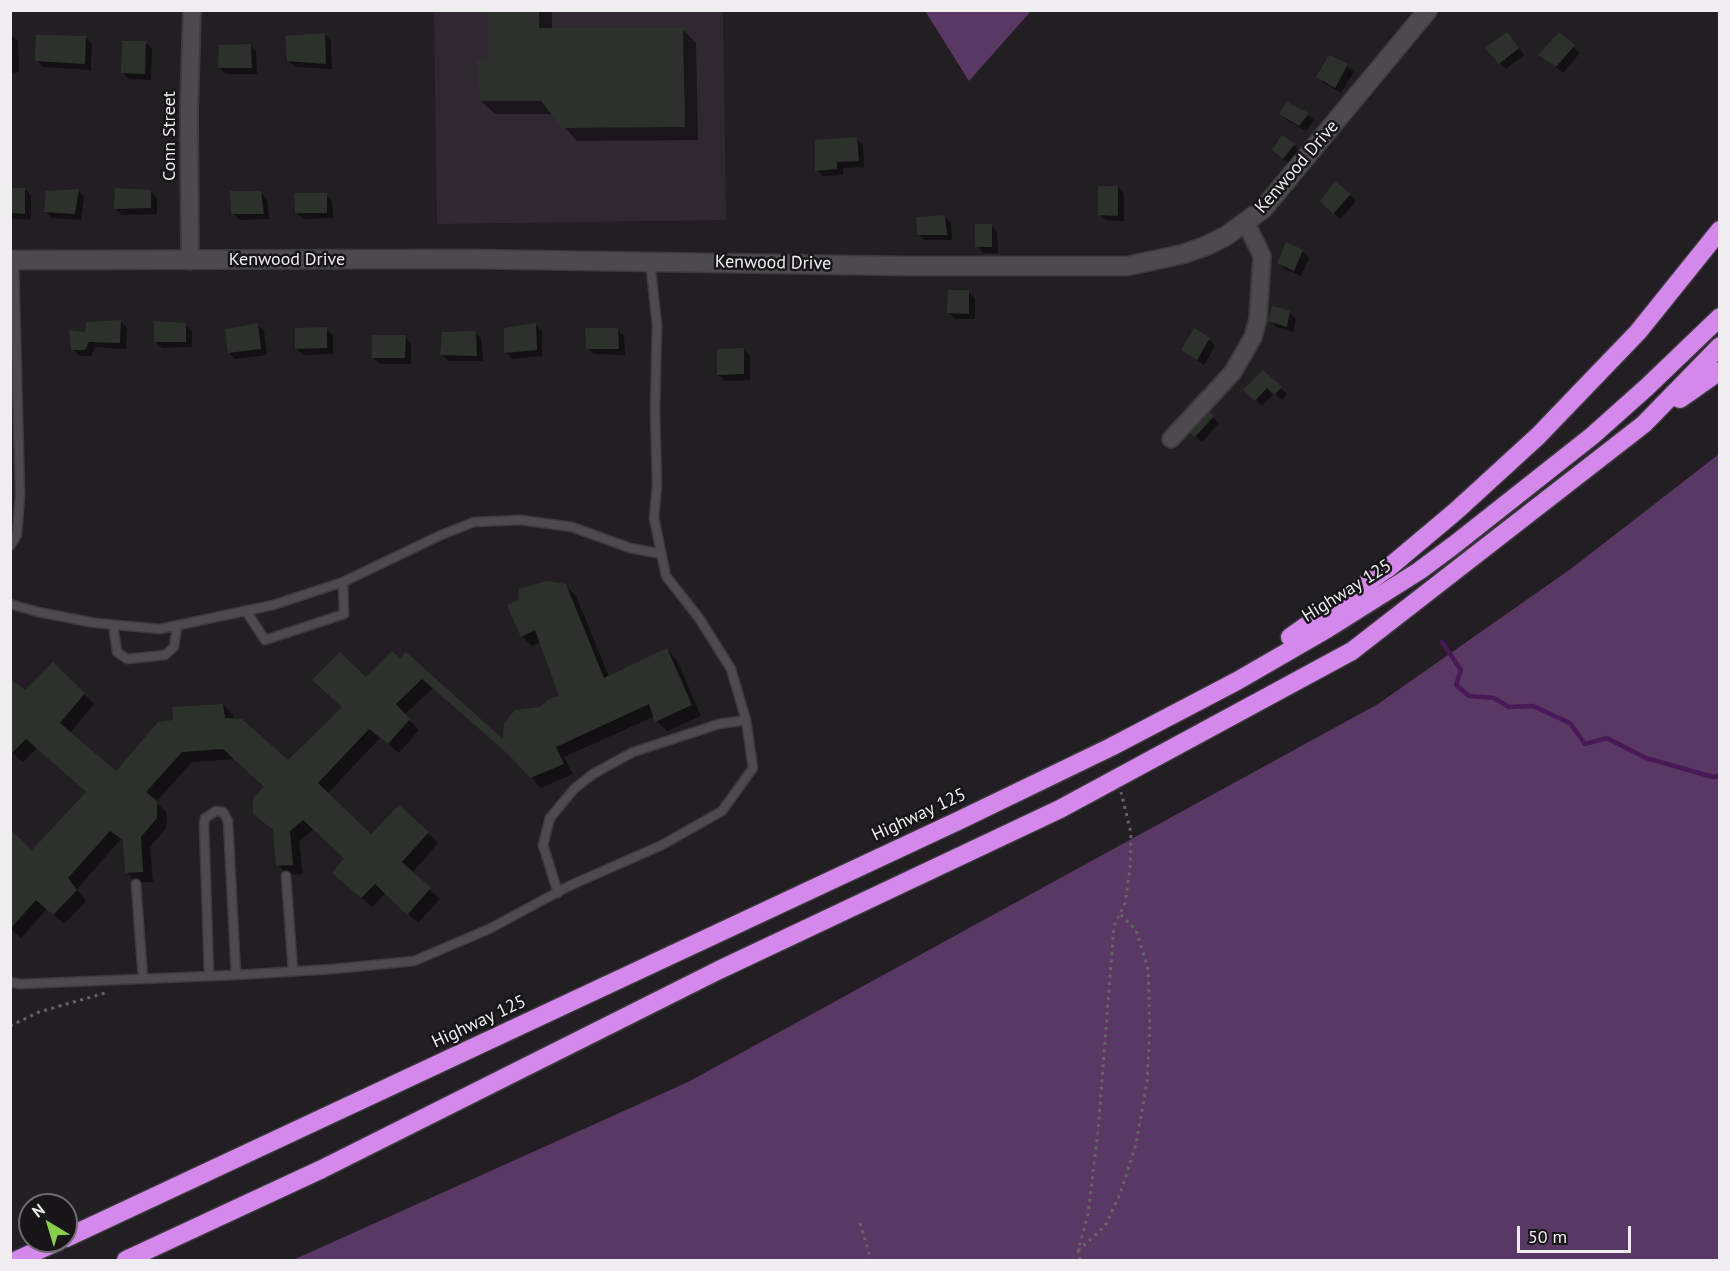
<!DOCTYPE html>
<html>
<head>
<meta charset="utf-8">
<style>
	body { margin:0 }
	#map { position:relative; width:1730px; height:1271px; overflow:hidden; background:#221e23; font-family:"PT Sans",sans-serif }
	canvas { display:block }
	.frame { position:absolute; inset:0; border:12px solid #f0edf1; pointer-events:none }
	.north { position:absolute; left:18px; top:1193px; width:60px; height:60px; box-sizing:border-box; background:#181519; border:2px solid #6e6b6f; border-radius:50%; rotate:322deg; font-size:16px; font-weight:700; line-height:24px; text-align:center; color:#f0edf1 }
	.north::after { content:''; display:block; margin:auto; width:21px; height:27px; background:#89cf49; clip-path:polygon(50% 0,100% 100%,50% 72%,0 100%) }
	.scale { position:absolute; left:1517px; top:1226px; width:114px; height:27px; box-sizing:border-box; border:3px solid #f0edf1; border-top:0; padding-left:8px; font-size:18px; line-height:21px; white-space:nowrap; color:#f0edf1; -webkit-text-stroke:4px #181519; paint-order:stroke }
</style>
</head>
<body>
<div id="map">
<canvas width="1730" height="1271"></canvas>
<div class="frame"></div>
<div class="north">N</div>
<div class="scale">50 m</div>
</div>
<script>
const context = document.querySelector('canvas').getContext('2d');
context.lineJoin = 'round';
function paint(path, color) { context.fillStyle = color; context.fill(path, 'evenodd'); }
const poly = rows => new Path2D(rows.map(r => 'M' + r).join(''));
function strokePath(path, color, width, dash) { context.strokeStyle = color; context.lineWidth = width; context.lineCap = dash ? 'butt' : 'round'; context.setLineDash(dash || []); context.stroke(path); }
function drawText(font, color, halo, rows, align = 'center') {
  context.font = font + ' "PT Sans",sans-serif'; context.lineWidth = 5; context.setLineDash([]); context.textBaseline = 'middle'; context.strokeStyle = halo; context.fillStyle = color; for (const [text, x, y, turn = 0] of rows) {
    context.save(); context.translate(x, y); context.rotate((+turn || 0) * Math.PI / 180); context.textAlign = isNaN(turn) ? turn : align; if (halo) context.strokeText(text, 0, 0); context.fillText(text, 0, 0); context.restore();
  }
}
const built = poly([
	[434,11,723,11,726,220,437,224]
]);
const green = poly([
	[925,11,1031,11,969,81],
	[1719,454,1719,1260,293,1260,688,1082,1378,704,1572,568]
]);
const shadow = poly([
	[489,10,552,10,552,30,682,29,696,43,698,140,577,141,553,114,495,114,481,101,490,61],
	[10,34,18,41,19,72,10,73],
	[1559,34,1580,53,1563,73,1541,55],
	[325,35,331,41,332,69,295,67,289,60],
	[86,38,92,44,91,70,43,67,37,60],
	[1513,40,1524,55,1506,69,1500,63],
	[146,43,152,49,151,80,129,79,123,73],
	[250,45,256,52,257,74,226,74,219,68],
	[1330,57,1347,66,1354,72,1341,93,1324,83,1318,76],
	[1281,114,1308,114,1314,120,1306,131,1287,120],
	[857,139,863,145,864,167,843,168,843,175,823,176,816,170],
	[1294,145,1300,151,1290,164,1280,157],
	[1118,187,1124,194,1124,221,1106,220,1100,214],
	[25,189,31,196,31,220,10,218,10,190],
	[78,191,84,197,81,220,52,218,46,212],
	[150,191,157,198,157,214,122,215,115,209],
	[261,193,267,199,269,219,239,220,233,213],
	[326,195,332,201,333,218,303,219,296,212],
	[1350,195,1356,201,1340,219,1322,201],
	[945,216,951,223,952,240,925,240,918,234],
	[991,225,997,232,998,253,983,253,977,246],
	[1302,251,1309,258,1301,276,1285,269,1279,262],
	[968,292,975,298,975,319,955,319,948,312],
	[1289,312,1296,319,1293,332,1277,327,1270,320],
	[121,322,127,328,126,349,95,347,91,356,79,356,73,349],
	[185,324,192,331,192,347,162,348,156,342],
	[258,325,264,331,267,355,235,359,229,353],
	[535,325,542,331,542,356,512,359,506,352],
	[326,329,333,335,333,354,303,355,296,349],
	[617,330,624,336,625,355,594,354,587,348],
	[475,332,481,339,483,361,448,361,442,354],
	[405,337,411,343,411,364,380,364,373,358],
	[1209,339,1215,346,1204,365,1183,350],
	[744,350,750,356,750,380,725,381,718,375],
	[1263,372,1287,394,1282,400,1274,393,1262,406,1245,390],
	[1204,409,1219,423,1202,442,1187,428],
	[565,586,576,596,609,677,667,650,677,660,701,716,667,731,657,721,655,716,564,757,573,774,541,788,515,759,433,688,404,715,419,730,399,753,380,738,327,794,371,836,399,807,438,843,412,873,440,899,418,923,386,893,372,907,344,883,345,858,314,829,299,841,303,874,288,875,278,865,275,832,254,813,266,787,235,759,192,762,156,802,167,813,166,828,150,847,153,882,136,882,126,872,124,842,121,839,77,889,86,901,64,924,47,909,21,938,10,928,32,852,87,793,37,748,23,762,10,751,25,692,53,664,94,704,70,733,116,773,174,722,223,705,233,715,233,720,288,762,344,707,366,679,392,654,505,742,541,708,561,697,540,642,532,646,522,636]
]);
const stream = poly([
	[1442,642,1461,670,1456,685,1469,696,1494,698,1509,707,1533,706,1570,723,1585,744,1607,738,1646,758,1713,777,1720,776]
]);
const building = poly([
	[488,10,539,10,539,28,683,28,685,127,562,128,541,101,480,101,477,61,488,59],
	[1507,32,1519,48,1499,64,1485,48],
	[1559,32,1575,45,1556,67,1538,55],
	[325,33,326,64,287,61,285,36],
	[36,35,86,36,85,64,35,61],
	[122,41,146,41,145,74,121,73],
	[251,44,252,68,218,68,219,45],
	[1329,55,1348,64,1335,88,1316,77],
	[1287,102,1309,113,1299,126,1279,114],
	[1282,135,1295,144,1283,159,1272,150],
	[857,137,859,161,837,162,837,169,815,171,815,140],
	[1335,181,1351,194,1333,214,1320,201],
	[1098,186,1118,186,1118,216,1098,215],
	[10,188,25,188,25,214,10,213],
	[115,188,151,190,151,208,114,209],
	[79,189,75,214,44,212,46,191],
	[230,191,261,191,264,214,231,214],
	[294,193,327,193,327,213,295,213],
	[945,215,947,235,917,235,916,217],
	[975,224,992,224,992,247,975,247],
	[1286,242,1303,250,1294,271,1277,263],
	[948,290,969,290,969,314,947,313],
	[1272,306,1290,311,1287,327,1268,321],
	[121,320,120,343,89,342,85,350,71,350,69,330,85,332,86,322],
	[154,321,186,323,186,342,154,342],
	[258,323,261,349,228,353,225,329],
	[536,323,537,350,504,353,504,328],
	[327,327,327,348,295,349,295,328],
	[585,328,618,328,619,349,586,349],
	[1194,328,1210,338,1197,360,1181,350],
	[476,331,477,356,440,355,442,332],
	[372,335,406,335,405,358,372,358],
	[744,348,744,374,717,375,717,349],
	[1263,370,1282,387,1274,395,1267,388,1255,401,1243,390],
	[1204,406,1214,416,1195,437,1185,428],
	[546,581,566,584,604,678,667,648,692,705,655,722,649,704,556,747,564,764,530,778,508,754,422,679,396,704,410,719,388,744,369,729,318,783,371,834,399,805,429,832,402,862,431,888,407,915,375,884,361,898,332,873,344,858,303,820,290,831,293,865,276,866,273,830,253,814,253,798,264,787,223,749,182,752,146,792,157,801,157,818,141,837,143,872,125,873,123,840,110,831,68,878,77,890,53,915,36,900,10,929,10,829,32,850,86,792,26,739,12,753,10,752,10,678,25,690,53,662,85,693,60,723,116,771,158,722,173,720,172,707,223,704,225,718,242,719,288,760,342,707,312,680,340,652,366,677,392,651,400,658,406,652,503,739,504,723,515,710,540,707,549,699,559,696,535,630,521,637,507,605,518,600,519,589]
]);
const path = poly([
	[10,1026,39,1012,105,993],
	[860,1223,871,1260],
	[1078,1251,1105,1226,1120,1194,1136,1144,1147,1082,1150,1024,1148,969,1136,930,1120,914],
	[1080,1260,1078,1251,1088,1214,1098,1131,1114,926,1125,903,1130,869,1131,833,1121,792]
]);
const service = poly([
	[10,546,17,535,20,495,14,260],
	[10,604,38,612,95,623,160,629,273,605,343,582,441,535,474,522,521,520,572,527,630,548,662,554],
	[246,611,265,640,344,614,343,582],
	[113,625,117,652,127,659,165,655,174,647,177,626],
	[286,876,293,971],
	[136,884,143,979],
	[558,893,543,845,550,818,574,789,593,774,633,752,719,724,746,720],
	[209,976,204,823,205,818,216,811,223,812,228,821,236,975],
	[10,982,20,984,236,975,333,969,414,961,489,929,569,886,662,845,722,811,753,768,746,720,731,669,699,618,666,576,654,518,657,485,655,410,657,325,650,261]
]);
const minor = poly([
	[190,261,189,111,192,10],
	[1171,439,1233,372,1253,337,1258,319,1262,256,1246,223]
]);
const tertiary = poly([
	[10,260,468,259,904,266,1128,266,1183,254,1206,246,1226,236,1263,209,1428,10]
]);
const motorway = poly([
	[1680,399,1720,371],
	[1290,637,1387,569,1456,511,1538,436,1638,332,1720,230],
	[66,1238,960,820,1111,747,1237,681,1327,629,1419,571,1454,545,1592,436,1647,387,1720,317],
	[17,1260,59,1241],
	[126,1260,322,1169,719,970,1060,809,1352,651,1644,424,1720,346]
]);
const streetNames = [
	["Conn Street",170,136,-90],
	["Kenwood Drive",1297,167,-49],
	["Kenwood Drive",287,260],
	["Kenwood Drive",773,263,1],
	["Highway 125",1347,591,-32],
	["Highway 125",919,815,-25],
	["Highway 125",479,1022,-25]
];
paint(built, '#2f2831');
paint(green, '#593863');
paint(shadow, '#0007');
strokePath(stream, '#491957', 4.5);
paint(building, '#2d312b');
strokePath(service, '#3d3a3e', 11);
strokePath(minor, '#3d3a3e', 20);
strokePath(tertiary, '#3d3a3e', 21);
strokePath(motorway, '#3d3a3e', 21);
strokePath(path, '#666267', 3, [3, 4.5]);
strokePath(service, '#4d494f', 8);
strokePath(minor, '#4d494f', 16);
strokePath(tertiary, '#4d494f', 18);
strokePath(motorway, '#d488eb', 18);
drawText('18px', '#f0edf1', '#181519', streetNames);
</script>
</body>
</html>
